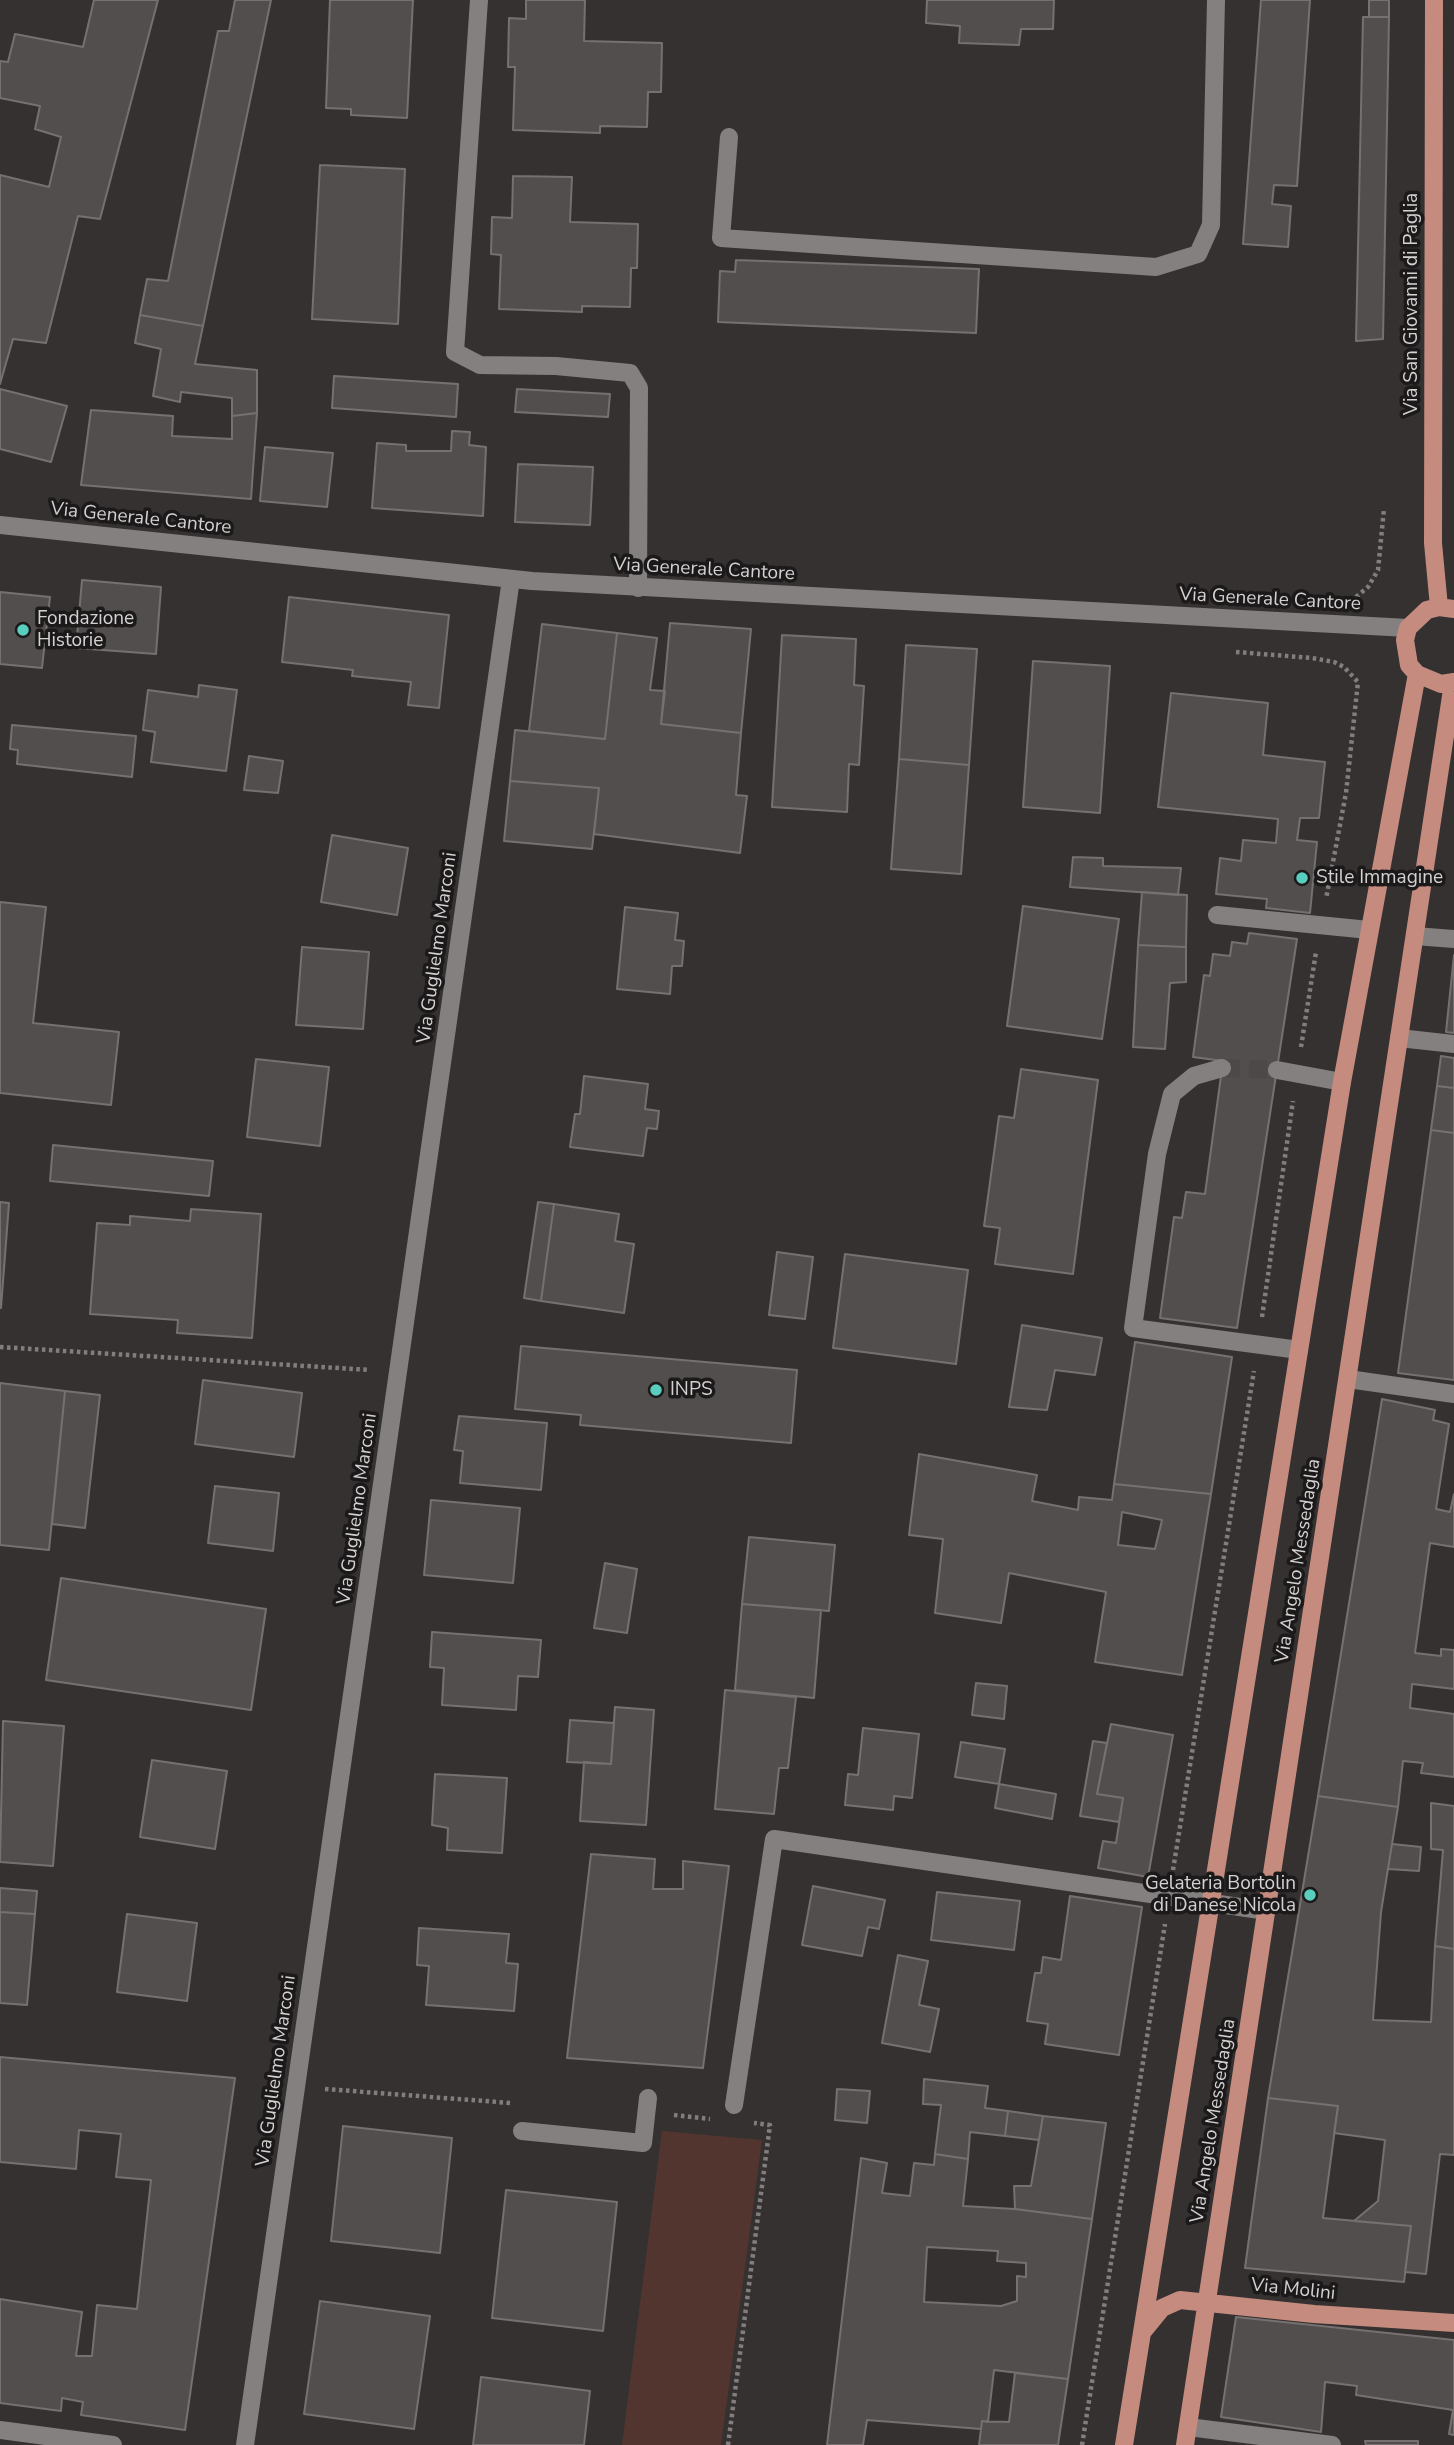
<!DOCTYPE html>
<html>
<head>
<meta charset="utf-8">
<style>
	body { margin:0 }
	canvas { display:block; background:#343130 }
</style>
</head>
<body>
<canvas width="1454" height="2445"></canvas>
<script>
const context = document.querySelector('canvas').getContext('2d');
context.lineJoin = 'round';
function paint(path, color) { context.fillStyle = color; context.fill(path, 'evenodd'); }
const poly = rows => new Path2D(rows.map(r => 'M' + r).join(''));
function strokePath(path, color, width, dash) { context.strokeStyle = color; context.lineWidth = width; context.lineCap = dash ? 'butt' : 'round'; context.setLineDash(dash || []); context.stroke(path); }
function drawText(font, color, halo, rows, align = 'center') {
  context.font = font + ' "Nunito Sans",sans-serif'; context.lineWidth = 7; context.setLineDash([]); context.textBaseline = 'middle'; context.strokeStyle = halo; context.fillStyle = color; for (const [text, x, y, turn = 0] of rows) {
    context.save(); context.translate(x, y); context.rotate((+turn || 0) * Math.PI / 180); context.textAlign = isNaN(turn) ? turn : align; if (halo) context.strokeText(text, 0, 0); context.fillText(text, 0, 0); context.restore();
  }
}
const green = poly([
	[662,2131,762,2140,721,2445,622,2445]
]);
const building = poly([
	[94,0,158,0,100,219,78,216,46,343,13,339,0,384,0,175,49,187,61,137,35,129,40,106,0,98,0,61,8,62,15,34,83,47,94,0],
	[235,0,271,0,203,326,140,315,147,279,168,281,218,31,229,31,235,0],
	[330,0,413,0,407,118,351,115,351,109,326,108,330,0],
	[526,0,585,0,584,41,662,43,661,92,648,92,647,127,600,126,600,133,513,130,515,67,508,67,509,18,526,19,526,0],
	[927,0,1054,0,1053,29,1021,29,1019,45,959,43,960,26,926,23,927,0],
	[1261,0,1310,0,1297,186,1274,185,1272,204,1291,206,1288,247,1243,244,1261,0],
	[1369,0,1389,0,1389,17,1369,17,1369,0],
	[1363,17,1389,17,1383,339,1356,341,1363,17],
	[320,165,405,169,398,324,312,319,320,165],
	[513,176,572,177,570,222,638,224,637,268,631,268,630,307,582,306,582,312,499,309,501,255,491,254,492,217,512,218,513,176],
	[736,260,979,269,976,333,718,322,720,271,735,272,736,260],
	[140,315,203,326,195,364,257,370,257,413,232,416,232,398,181,392,180,402,153,396,161,349,135,343,140,315],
	[334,376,458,384,456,417,332,408,334,376],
	[0,389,67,406,51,462,0,449,0,389],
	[517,389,610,394,608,417,515,412,517,389],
	[91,410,173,416,172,436,232,439,232,416,257,413,251,499,81,485,91,410],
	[452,431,470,432,469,445,486,447,483,516,372,508,377,443,406,445,406,451,451,451,452,431],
	[265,447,333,453,327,507,260,501,265,447],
	[518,464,593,467,590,525,515,522,518,464],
	[82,580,161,587,156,654,76,648,82,580],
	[0,592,50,597,42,668,0,664,0,592],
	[289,597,449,615,439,708,408,705,411,682,352,676,353,670,282,662,289,597],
	[670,623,751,629,741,733,661,724,670,623],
	[542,624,617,633,605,739,529,731,542,624],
	[617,633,657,638,650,690,665,691,661,724,741,733,736,795,747,796,740,853,594,834,599,788,510,781,515,730,605,739,617,633],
	[782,635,856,639,854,685,864,686,859,765,849,764,847,812,772,807,782,635],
	[906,645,977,649,969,765,899,759,906,645],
	[1033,661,1110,666,1100,813,1023,807,1033,661],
	[199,685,237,690,226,771,151,762,155,732,143,730,148,690,198,697,199,685],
	[1171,693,1268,703,1263,755,1325,762,1319,818,1300,818,1297,840,1317,842,1310,913,1266,908,1267,899,1216,894,1220,858,1241,861,1243,840,1276,843,1278,819,1158,807,1171,693],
	[12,725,136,736,132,777,17,764,18,750,10,749,12,725],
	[249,756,283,761,278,793,244,790,249,756],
	[899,759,969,765,961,874,891,869,899,759],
	[510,781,599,788,592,849,504,841,510,781],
	[332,835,408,848,397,915,321,902,332,835],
	[1073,857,1103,858,1103,866,1181,868,1178,895,1070,887,1073,857],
	[1142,892,1187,895,1186,947,1138,945,1142,892],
	[0,902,46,907,33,1023,119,1032,111,1105,0,1093,0,902],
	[1023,906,1119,919,1102,1039,1007,1026,1023,906],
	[625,907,678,913,675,940,684,941,682,966,672,966,670,994,617,989,625,907],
	[1249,933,1297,939,1237,1328,1160,1318,1174,1217,1182,1218,1186,1192,1205,1194,1223,1061,1193,1057,1204,975,1210,976,1213,954,1230,956,1232,942,1247,944,1249,933],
	[1138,945,1186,947,1186,982,1170,983,1165,1049,1133,1047,1138,945],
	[302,947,369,952,363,1029,296,1025,302,947],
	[1454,955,1454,1033,1446,1032,1454,955],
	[1441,1056,1454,1058,1454,1088,1437,1086,1441,1056],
	[256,1059,329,1067,320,1146,247,1137,256,1059],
	[1021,1069,1098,1080,1073,1274,995,1264,1000,1228,984,1226,999,1116,1014,1118,1021,1069],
	[584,1076,648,1084,645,1109,659,1111,657,1129,647,1128,643,1156,570,1147,575,1114,580,1114,584,1076],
	[1437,1086,1454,1088,1454,1133,1431,1130,1437,1086],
	[1431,1130,1454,1133,1454,1380,1398,1373,1431,1130],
	[53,1145,213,1161,209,1196,50,1181,53,1145],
	[0,1202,9,1203,1,1308,0,1308,0,1202],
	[538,1202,554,1204,541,1301,524,1298,538,1202],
	[554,1204,619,1214,615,1241,634,1244,624,1313,541,1301,554,1204],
	[191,1209,261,1214,252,1338,177,1333,178,1320,90,1314,97,1223,130,1225,130,1216,190,1221,191,1209],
	[777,1252,813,1257,805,1319,769,1315,777,1252],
	[845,1254,968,1270,956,1364,833,1348,845,1254],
	[1022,1325,1102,1338,1095,1375,1055,1370,1047,1410,1009,1407,1022,1325],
	[1135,1342,1232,1357,1211,1494,1114,1484,1135,1342],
	[521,1346,797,1370,791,1443,580,1425,581,1415,515,1409,521,1346],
	[203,1380,302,1393,294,1457,195,1444,203,1380],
	[0,1383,65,1391,49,1550,0,1545,0,1383],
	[65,1391,100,1395,85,1528,52,1524,65,1391],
	[1382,1399,1435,1410,1433,1420,1449,1424,1436,1509,1450,1512,1454,1494,1454,1547,1430,1543,1415,1653,1441,1656,1441,1649,1454,1650,1454,1689,1412,1684,1410,1708,1454,1714,1454,1777,1421,1773,1423,1763,1403,1761,1398,1807,1318,1796,1382,1399],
	[459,1416,547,1423,541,1490,460,1483,463,1451,454,1450,459,1416],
	[919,1454,1037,1475,1032,1501,1078,1510,1079,1497,1112,1500,1114,1484,1211,1494,1182,1675,1095,1662,1106,1592,1009,1573,1001,1623,935,1613,943,1539,909,1535,919,1454],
	[1122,1512,1162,1520,1155,1549,1118,1545,1122,1512],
	[215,1486,279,1493,273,1551,208,1543,215,1486],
	[431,1500,520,1508,513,1583,424,1575,431,1500],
	[749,1537,835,1545,829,1611,742,1604,749,1537],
	[605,1563,637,1569,627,1633,594,1628,605,1563],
	[61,1578,266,1609,251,1710,46,1680,61,1578],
	[742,1604,821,1610,814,1698,735,1690,742,1604],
	[432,1632,541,1640,538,1677,518,1676,516,1710,442,1705,444,1668,430,1667,432,1632],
	[976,1683,1007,1686,1004,1719,972,1715,976,1683],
	[725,1690,796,1697,788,1768,779,1768,774,1814,715,1809,725,1690],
	[615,1707,654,1710,646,1825,580,1821,584,1762,611,1764,615,1707],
	[570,1720,614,1723,611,1764,567,1762,570,1720],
	[3,1721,64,1726,53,1866,0,1862,3,1721],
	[1111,1724,1173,1735,1148,1877,1098,1868,1103,1841,1116,1843,1123,1798,1097,1794,1111,1724],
	[863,1728,919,1734,912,1798,894,1796,893,1810,845,1805,848,1774,858,1775,863,1728],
	[1093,1741,1107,1743,1097,1794,1123,1798,1119,1822,1080,1816,1093,1741],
	[961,1742,1005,1749,999,1784,955,1777,961,1742],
	[152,1760,227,1771,215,1849,140,1837,152,1760],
	[435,1774,507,1778,502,1853,447,1850,448,1828,432,1825,435,1774],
	[999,1784,1056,1794,1052,1819,995,1808,999,1784],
	[1318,1796,1398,1807,1381,1912,1373,2020,1431,2022,1435,1946,1454,1949,1454,2155,1440,2154,1426,2274,1405,2272,1411,2226,1354,2221,1378,2201,1385,2140,1334,2133,1338,2106,1268,2098,1318,1796],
	[1431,1803,1454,1806,1454,1949,1435,1946,1443,1850,1431,1849,1431,1803],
	[1392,1844,1421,1847,1419,1871,1388,1869,1392,1844],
	[591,1854,655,1859,653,1889,683,1889,683,1861,729,1866,703,2068,567,2058,591,1854],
	[813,1886,885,1900,879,1929,868,1927,862,1956,802,1945,813,1886],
	[0,1888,37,1891,35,1914,0,1912,0,1888],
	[937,1892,1020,1901,1014,1950,931,1940,937,1892],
	[1070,1896,1142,1907,1119,2055,1045,2044,1048,2024,1027,2021,1035,1973,1041,1973,1043,1957,1061,1960,1070,1896],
	[0,1912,35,1914,27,2005,0,2003,0,1912],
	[127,1914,197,1923,187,2001,117,1992,127,1914],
	[419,1928,509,1934,506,1963,518,1964,514,2011,426,2005,429,1966,417,1965,419,1928],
	[898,1955,928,1961,919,2005,939,2009,930,2052,882,2043,898,1955],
	[0,2057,235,2078,185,2430,81,2415,83,2402,62,2398,61,2411,0,2403,0,2299,82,2312,76,2356,92,2356,97,2305,137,2309,151,2180,116,2177,121,2134,79,2130,76,2169,0,2162,0,2057],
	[924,2079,988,2086,985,2108,1008,2111,1005,2136,970,2132,968,2159,935,2154,941,2105,923,2104,924,2079],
	[837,2089,870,2091,867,2123,835,2120,837,2089],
	[1268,2098,1338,2106,1323,2218,1411,2226,1404,2282,1245,2268,1268,2098],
	[1008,2111,1043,2116,1039,2140,1005,2136,1008,2111],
	[1043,2116,1106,2123,1092,2219,1015,2209,1014,2186,1031,2186,1043,2116],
	[343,2126,452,2138,440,2253,331,2241,343,2126],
	[935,2154,968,2159,963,2206,1015,2209,1092,2219,1068,2379,994,2370,988,2422,982,2421,981,2429,867,2420,863,2445,827,2445,861,2158,887,2163,882,2193,910,2196,914,2163,934,2165,935,2154],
	[927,2247,998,2251,997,2261,1026,2263,1026,2277,1017,2276,1017,2301,1001,2306,924,2302,927,2247],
	[506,2190,617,2202,603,2331,492,2318,506,2190],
	[320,2301,430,2316,414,2429,304,2414,320,2301],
	[1236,2317,1454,2340,1454,2435,1449,2434,1453,2410,1356,2395,1357,2386,1325,2382,1321,2432,1221,2417,1236,2317],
	[1015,2373,1068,2379,1058,2445,979,2445,982,2421,1009,2422,1015,2373],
	[481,2377,590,2391,584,2445,473,2445,481,2377],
	[1365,2441,1418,2441,1418,2445,1366,2445,1365,2441]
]);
const minorTunnel = poly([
	[1222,1068,1277,1070]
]);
const path = poly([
	[1356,597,1368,587,1378,570,1384,509],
	[1236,652,1312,658,1334,662,1344,667,1358,682,1346,793,1326,899],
	[1301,1047,1316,952],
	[1262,1317,1293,1101],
	[0,1347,370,1370],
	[1173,1870,1254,1371],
	[325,2089,511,2103],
	[674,2115,710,2119],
	[728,2445,770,2125,754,2123],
	[1082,2445,1165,1924]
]);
const minor = poly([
	[479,0,455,352,480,365,556,366,630,373,639,388,638,588],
	[729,137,721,238,1156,267,1198,254,1211,225,1216,0],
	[0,525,532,581,1408,628],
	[1217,915,1369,930],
	[1415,936,1454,939],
	[1399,1038,1454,1044],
	[1222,1068,1194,1076,1172,1094,1157,1154,1133,1328,1299,1350],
	[1277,1070,1342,1082],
	[1348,1379,1454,1394],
	[734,2105,774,1839,1267,1911],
	[522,2131,643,2143,648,2098],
	[1188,2427,1332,2445],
	[0,2430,113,2445],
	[245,2445,511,579]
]);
const major = poly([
	[1434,0,1433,543,1439,607],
	[1454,609,1439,607,1427,610,1408,628,1405,640,1409,665,1417,674,1441,684,1454,682],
	[1144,2330,1162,2308,1180,2300,1314,2314,1454,2323],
	[1124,2445,1342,1082,1417,674],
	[1185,2445,1453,683]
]);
const markers = [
	[23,630,7,"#59cebe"],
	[1302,878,7,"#59cebe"],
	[656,1390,7,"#59cebe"],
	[1310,1895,7,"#59cebe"]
];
const streetNames = [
	["Via San Giovanni di Paglia",1412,304,-90],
	["Via Generale Cantore",141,519,6],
	["Via Generale Cantore",704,570,3],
	["Via Generale Cantore",1270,600,3],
	["Via Guglielmo Marconi",438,948,-82],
	["Via Guglielmo Marconi",358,1509,-82],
	["Via Angelo Messedaglia",1299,1561,-81],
	["Via Guglielmo Marconi",277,2071,-82],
	["Via Angelo Messedaglia",1214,2121,-81],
	["Via Molini",1293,2290,6]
];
const poiNames = [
	["Fondazione",37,619],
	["Historie",37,641],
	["Stile Immagine",1316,878],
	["INPS",670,1390],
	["Gelateria Bortolin",1296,1884,"right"],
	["di Danese Nicola",1296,1906,"right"]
];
paint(green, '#53352f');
paint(building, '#524e4d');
strokePath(building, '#767170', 2);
strokePath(minorTunnel, '#4c4948', 18, [18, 9]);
strokePath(path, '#817e7d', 4.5, [3.5, 3.5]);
strokePath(minor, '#84807f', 18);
strokePath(major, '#c58b7f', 18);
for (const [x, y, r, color] of markers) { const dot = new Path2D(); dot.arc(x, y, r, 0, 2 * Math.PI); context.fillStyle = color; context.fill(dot); strokePath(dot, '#1b1919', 2.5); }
drawText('19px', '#d4d2d1', '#1b1919', streetNames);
drawText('19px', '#d4d2d1', '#1b1919', poiNames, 'left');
</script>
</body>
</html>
